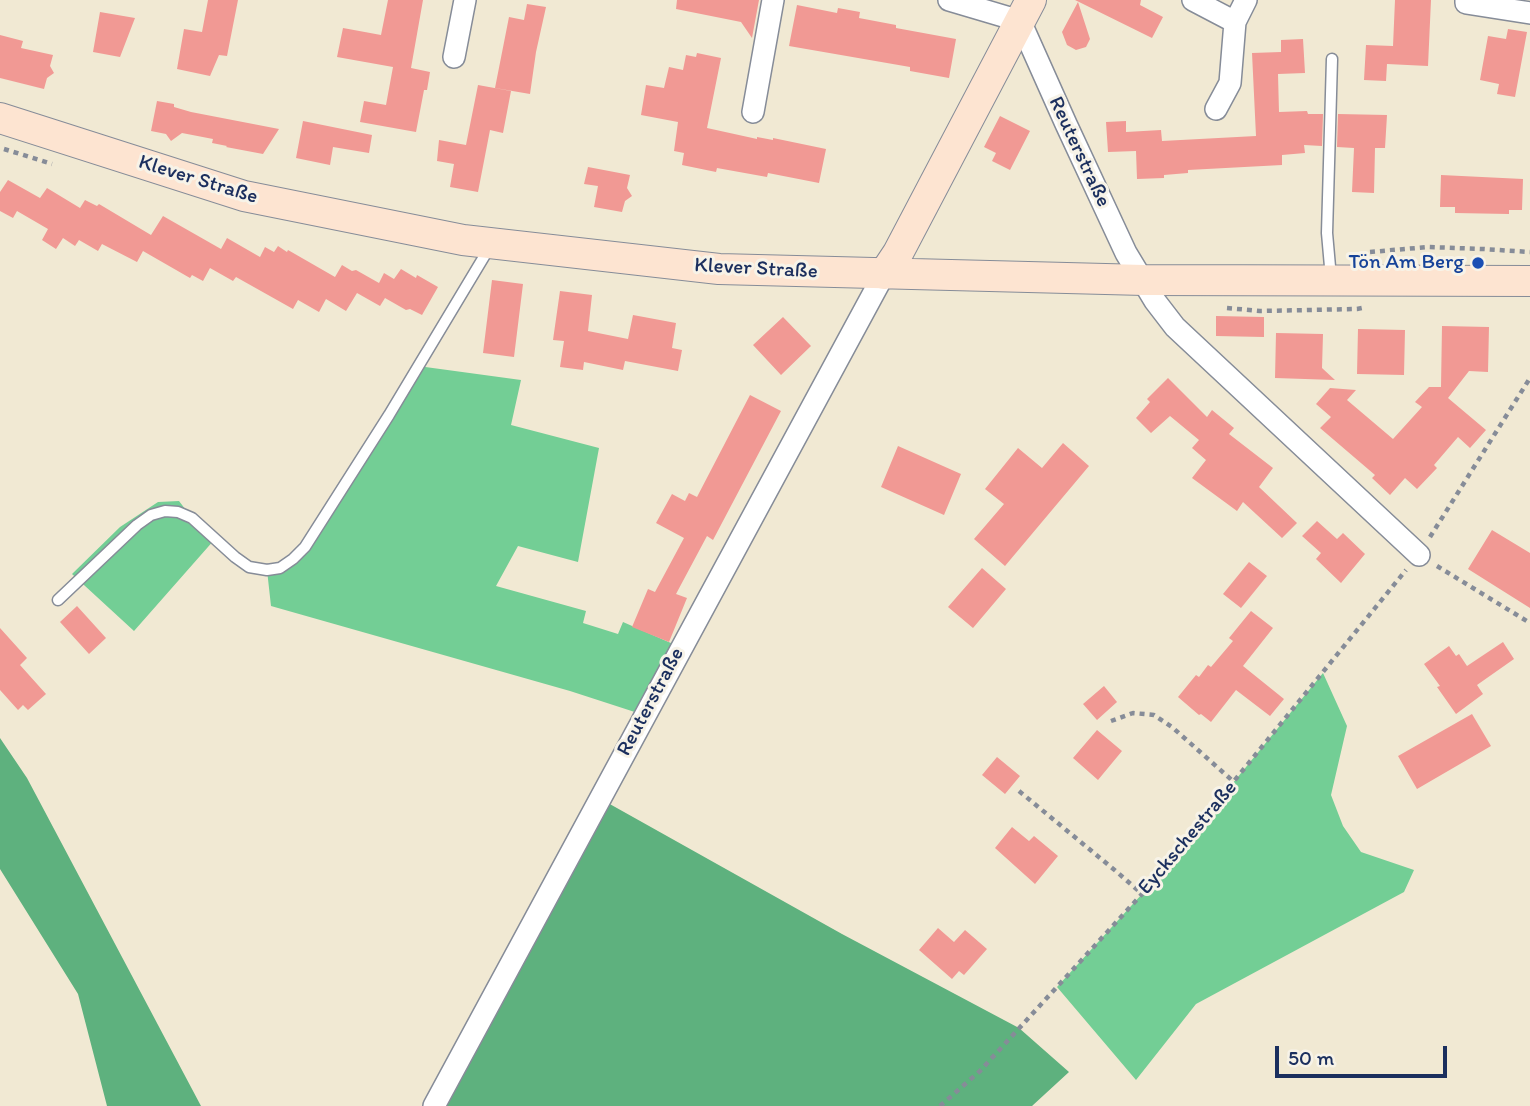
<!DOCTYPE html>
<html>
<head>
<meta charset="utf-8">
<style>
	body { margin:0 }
	#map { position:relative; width:1530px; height:1106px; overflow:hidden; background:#f1e9d3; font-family:Itim,sans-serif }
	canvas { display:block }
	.scale { position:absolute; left:1275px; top:1046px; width:172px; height:32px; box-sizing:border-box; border:4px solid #1b2f5e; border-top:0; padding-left:9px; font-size:21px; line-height:24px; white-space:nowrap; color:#1b2f5e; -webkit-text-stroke:5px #f7f3e8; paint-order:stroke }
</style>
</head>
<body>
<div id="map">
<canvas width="1530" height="1106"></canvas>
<div class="scale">50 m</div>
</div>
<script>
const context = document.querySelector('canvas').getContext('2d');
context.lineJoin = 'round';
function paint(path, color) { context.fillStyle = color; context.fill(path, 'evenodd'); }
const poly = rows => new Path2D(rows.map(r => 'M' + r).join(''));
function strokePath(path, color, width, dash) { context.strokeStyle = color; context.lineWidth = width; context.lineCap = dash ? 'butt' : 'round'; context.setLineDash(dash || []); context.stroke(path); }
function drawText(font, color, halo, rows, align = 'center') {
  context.font = font + ' Itim,sans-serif'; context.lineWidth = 6; context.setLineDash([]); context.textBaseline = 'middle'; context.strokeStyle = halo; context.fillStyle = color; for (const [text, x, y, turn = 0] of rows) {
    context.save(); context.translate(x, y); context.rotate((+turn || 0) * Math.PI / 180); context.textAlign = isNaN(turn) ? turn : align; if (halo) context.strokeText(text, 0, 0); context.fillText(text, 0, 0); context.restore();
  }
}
const green = poly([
	[418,366,521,380,511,425,599,448,578,562,518,546,496,586,586,611,583,623,618,634,623,622,680,647,644,715,570,691,271,606,267,570,293,559],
	[179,501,192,518,215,539,134,631,72,574,120,527,158,502],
	[1323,673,1347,726,1331,795,1343,826,1361,852,1414,870,1404,892,1196,1004,1136,1080,1057,987,1142,894]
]);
const forest = poly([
	[0,738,27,778,201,1106,107,1106,78,994,0,869],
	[599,798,842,934,1019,1028,1069,1072,1032,1106,434,1106]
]);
const building = poly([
	[208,0,238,0,227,56,219,55,210,76,177,69,184,29,202,32],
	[388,0,423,0,411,68,430,72,427,90,424,90,416,132,360,122,364,101,386,105,393,67,337,57,343,28,381,35],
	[677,0,759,0,752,38,741,22,676,9],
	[1075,0,1141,0,1140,5,1163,17,1152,38],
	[1395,0,1431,0,1428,66,1387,64,1386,81,1364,80,1366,45,1393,46],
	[1078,2,1090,39,1086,47,1076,50,1067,45,1062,32],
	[527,4,546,7,536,52,530,94,495,88,509,17,524,20],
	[797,5,837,13,838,8,860,12,859,18,896,25,896,28,956,39,949,78,910,71,910,67,789,46],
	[100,12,135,18,120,57,93,52],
	[1508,29,1527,32,1515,97,1497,94,1499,84,1480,80,1488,36,1506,39],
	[0,35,23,41,21,48,53,55,50,66,54,73,47,78,44,89,0,78],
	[1303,39,1305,73,1278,74,1279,112,1307,111,1308,114,1323,114,1322,146,1304,145,1305,153,1282,155,1282,165,1188,170,1188,173,1164,175,1164,178,1137,179,1136,151,1108,152,1106,122,1126,121,1126,132,1161,130,1162,141,1256,136,1252,53,1281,52,1281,40],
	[697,53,721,58,707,128,757,139,757,137,773,140,773,138,826,149,819,183,768,173,767,177,717,168,716,172,682,165,684,153,674,151,678,122,641,115,646,85,664,88,669,67,683,70,686,55,696,57],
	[478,85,511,91,503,133,490,130,478,192,450,187,454,164,437,161,439,140,466,145],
	[157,101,174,104,174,107,191,112,279,129,263,154,226,147,227,146,212,143,213,139,182,133,171,141,166,134,151,131],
	[1338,114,1387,115,1385,148,1375,148,1374,193,1352,192,1354,148,1337,147],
	[1000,116,1030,131,1010,170,992,161,996,153,984,147],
	[303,121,372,135,369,153,333,147,330,165,296,158],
	[588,167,630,175,627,188,632,196,625,201,622,212,594,207,598,186,584,184],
	[1441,175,1523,179,1522,210,1509,210,1509,214,1455,213,1455,207,1440,207],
	[8,180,40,198,47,188,80,208,85,200,97,206,99,204,151,235,163,216,221,249,227,238,260,257,265,247,274,252,278,246,287,252,288,250,335,277,342,265,352,271,356,270,379,283,384,273,394,279,401,269,416,278,417,275,438,287,422,315,410,309,406,310,385,298,380,306,357,293,346,311,326,299,319,312,298,300,293,309,236,277,233,281,210,268,203,281,192,275,190,278,143,251,137,262,102,244,98,251,79,240,75,246,63,238,56,249,42,240,48,229,17,211,13,218,0,211,0,192],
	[492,280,523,284,514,357,483,353],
	[560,291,592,295,588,331,628,339,633,315,676,323,672,348,682,350,678,371,625,361,623,370,584,362,583,370,560,367,564,341,553,340],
	[1216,316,1264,317,1264,337,1216,336],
	[783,317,811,346,781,375,753,345],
	[1442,326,1489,327,1488,372,1469,371,1448,398,1486,430,1470,448,1458,437,1434,465,1437,468,1417,489,1405,478,1390,495,1372,478,1375,475,1320,428,1331,417,1316,404,1330,388,1356,390,1347,400,1393,439,1422,407,1415,402,1429,387,1441,387],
	[1358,329,1405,330,1404,375,1357,374],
	[1276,333,1323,334,1322,368,1335,380,1275,378],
	[1168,378,1207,417,1212,410,1234,428,1229,434,1273,468,1259,487,1297,523,1282,538,1243,502,1237,511,1192,478,1206,460,1192,448,1199,440,1170,416,1151,433,1136,418,1150,402,1147,399],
	[750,395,781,411,713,540,707,536,676,594,687,598,669,642,632,627,648,589,655,592,684,538,656,523,672,494,685,501,689,493,697,497],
	[1063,443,1089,466,1005,566,974,539,1004,504,985,489,1018,448,1042,468],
	[898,446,961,474,944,515,881,487],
	[1317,521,1337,539,1343,533,1365,554,1341,583,1316,559,1321,553,1302,536],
	[1492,530,1530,553,1530,608,1468,569],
	[1249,562,1267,576,1241,608,1223,594],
	[982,568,1006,589,973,628,948,607],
	[77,606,106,638,89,654,60,622],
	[1251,611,1273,628,1243,666,1284,699,1270,716,1236,690,1211,722,1201,714,1199,715,1178,697,1196,675,1199,677,1208,665,1211,667,1233,641,1229,638],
	[0,628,27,658,20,665,46,694,28,710,23,705,18,710,0,690],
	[1503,642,1514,659,1477,685,1483,694,1456,714,1437,687,1440,686,1424,664,1449,646,1456,656,1459,654,1467,666],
	[1104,686,1117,702,1097,720,1083,704],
	[1472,714,1491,746,1417,789,1398,756],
	[1097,730,1122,751,1098,780,1073,758],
	[997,757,1020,776,1005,794,982,775],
	[1012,827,1029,841,1034,836,1058,856,1035,884,995,848],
	[938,928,954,942,965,930,987,949,964,975,959,971,952,979,919,950]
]);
const path = poly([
	[4,149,52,164],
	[1370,252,1428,247,1483,249,1530,252],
	[1227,308,1260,311,1357,309,1362,308],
	[1430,537,1530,378],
	[1437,566,1530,623],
	[1111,721,1133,713,1154,715,1172,727,1234,782],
	[1019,791,1117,872,1142,894],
	[940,1106,980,1071,1142,894,1406,570]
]);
const lane = poly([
	[1331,278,1327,233,1332,59],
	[58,600,137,525,151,515,165,511,178,512,192,518,235,557,249,567,267,570,280,568,293,559,305,547,389,415,491,245]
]);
const street = poly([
	[949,0,1020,21,1066,124,1126,253,1155,301,1175,327,1419,555],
	[1193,0,1235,22,1246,0],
	[1466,0,1466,3,1530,13],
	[454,57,465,0],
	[1216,109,1230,83,1235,22],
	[753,112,773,0],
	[434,1106,884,274]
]);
const secondary = poly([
	[0,118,244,196,463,240,719,269,1144,280,1530,281],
	[884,274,898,253,1031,0]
]);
const markers = [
	[1478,263,7,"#1a4fb4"]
];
const streetNames = [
	["Reuterstraße",1079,152,65],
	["Klever Straße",198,180,17],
	["Klever Straße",756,269,3],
	["Reuterstraße",651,702,-62],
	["Eyckschestraße",1188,838,-50]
];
const transitNames = [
	["Tön Am Berg",1464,263]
];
paint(green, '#73ce95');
paint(forest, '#5eb17e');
paint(building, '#f19994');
strokePath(lane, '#868c98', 13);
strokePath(street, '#868c98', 24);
strokePath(secondary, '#868c98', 32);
strokePath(path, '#868c98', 4.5, [5, 5]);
strokePath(lane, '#fff', 10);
strokePath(street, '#fff', 21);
strokePath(secondary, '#fde4d1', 30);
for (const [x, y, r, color] of markers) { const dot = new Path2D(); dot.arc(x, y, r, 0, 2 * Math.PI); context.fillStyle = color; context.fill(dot); strokePath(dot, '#f7f3e8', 2.5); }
drawText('21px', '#1b2f5e', '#f7f3e8', streetNames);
drawText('21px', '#164399', '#f7f3e8', transitNames, 'right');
</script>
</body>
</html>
